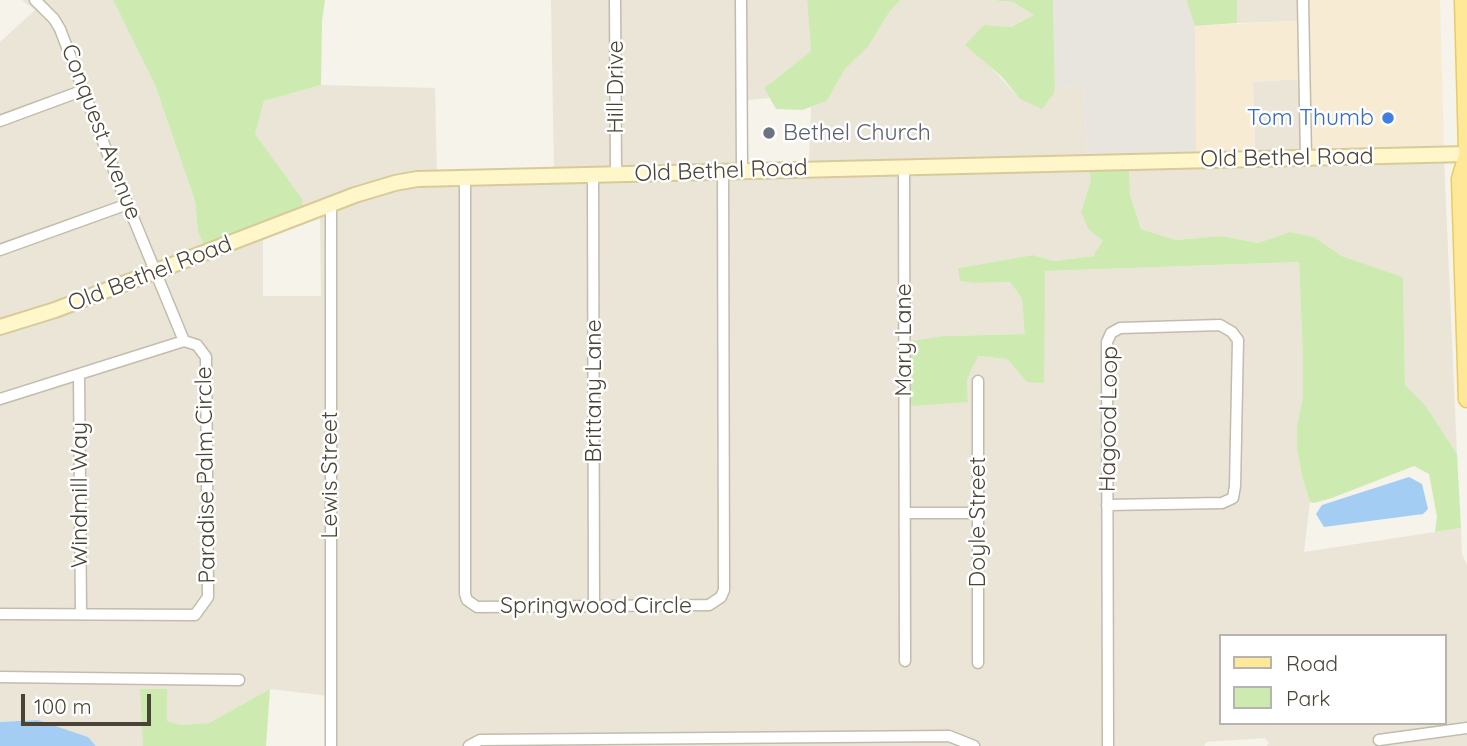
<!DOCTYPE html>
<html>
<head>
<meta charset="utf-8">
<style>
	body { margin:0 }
	#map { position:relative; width:1467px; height:746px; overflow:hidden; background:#f5f3ea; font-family:Quicksand,sans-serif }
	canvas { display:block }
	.legend { position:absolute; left:1219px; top:634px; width:228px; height:91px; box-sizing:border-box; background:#fff; border:2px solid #b7b4af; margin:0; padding:9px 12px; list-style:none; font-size:21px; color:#4a4437 }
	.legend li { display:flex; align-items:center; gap:14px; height:35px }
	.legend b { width:35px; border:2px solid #b7b4af }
	.scale { position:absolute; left:21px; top:694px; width:130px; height:32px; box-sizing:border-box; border:4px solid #4a4437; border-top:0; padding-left:9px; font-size:21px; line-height:24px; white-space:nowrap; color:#4a4437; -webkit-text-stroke:5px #fff; paint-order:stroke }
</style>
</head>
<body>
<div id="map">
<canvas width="1467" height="746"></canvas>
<ul class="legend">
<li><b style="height:9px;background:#ffe999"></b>Road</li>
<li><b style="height:19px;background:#cdebb1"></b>Park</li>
</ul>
<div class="scale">100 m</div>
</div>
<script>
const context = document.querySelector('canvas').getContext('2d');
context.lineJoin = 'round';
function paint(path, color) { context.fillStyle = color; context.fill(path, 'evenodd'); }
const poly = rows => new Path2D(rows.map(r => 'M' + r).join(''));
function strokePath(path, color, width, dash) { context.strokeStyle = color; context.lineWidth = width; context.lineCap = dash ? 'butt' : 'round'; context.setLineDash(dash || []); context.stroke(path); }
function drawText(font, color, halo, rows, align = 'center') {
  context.font = font + ' Quicksand,sans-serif'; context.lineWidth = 5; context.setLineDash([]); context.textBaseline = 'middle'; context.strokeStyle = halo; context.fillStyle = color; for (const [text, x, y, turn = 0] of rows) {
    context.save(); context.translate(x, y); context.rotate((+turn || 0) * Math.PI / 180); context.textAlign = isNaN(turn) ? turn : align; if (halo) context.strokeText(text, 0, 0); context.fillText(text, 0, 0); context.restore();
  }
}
const residential = poly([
	[22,0,28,0,50,21,56,31,77,88,0,116,0,42,35,10],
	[42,0,113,0,155,85,195,201,198,232,205,248,158,266,65,28,58,16],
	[551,0,610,0,611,170,554,171],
	[620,0,736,0,737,166,621,170],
	[746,0,807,0,811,51,764,88,770,98,746,100],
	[901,0,989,0,1013,2,1035,15,1011,27,984,25,986,62,1020,99,1054,93,1055,87,1084,86,1087,158,809,164,811,107,827,101,845,69,868,47,890,11],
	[1237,0,1298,0,1298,21,1237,23],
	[1299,79,1301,153,1255,154,1253,82],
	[321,85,435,88,437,174,303,210,255,134,264,101],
	[81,96,122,201,0,245,0,125],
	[1444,159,1457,454,1426,406,1405,385,1403,277,1342,256,1314,237,1290,232,1258,243,1221,236,1176,240,1141,229,1130,195,1129,168],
	[1088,166,1091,180,1081,212,1088,229,1103,241,1095,252,1096,256,1054,261,1033,255,958,268,977,283,1010,282,1022,299,1026,334,945,336,951,402,968,402,967,379,977,356,1007,359,1027,382,1045,271,1299,262,1303,357,1303,396,1297,426,1297,448,1302,476,1310,502,1304,552,1461,528,1462,554,1467,565,1467,746,1267,746,1269,743,1265,738,1207,742,1204,746,330,746,329,696,270,689,209,723,180,725,167,721,141,689,143,746,96,746,88,737,38,720,0,722,0,331,263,236,263,296,321,296,320,216,357,198,418,184],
	[1220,636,1444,636,1444,723,1220,723],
	[125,209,149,270,0,322,0,254]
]);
const commercial = poly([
	[1308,0,1440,0,1444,151,1311,153],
	[1298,21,1299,79,1253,82,1255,154,1196,155,1195,26]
]);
const industrial = poly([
	[1053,0,1186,0,1195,26,1196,155,1087,158,1084,86,1055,87]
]);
const green = poly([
	[113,0,325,0,322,21,321,85,264,101,255,134,302,199,303,210,205,248,198,232,195,201,155,85],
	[807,0,901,0,890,11,868,47,845,69,827,101,802,110,776,109,764,88,811,51],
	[989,0,1053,0,1055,87,1054,93,1042,109,1020,99,1002,77,965,45,984,25,1011,27,1034,15,1013,2],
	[1186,0,1237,0,1237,23,1195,26],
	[1088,166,1129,168,1130,195,1141,229,1176,240,1221,236,1258,243,1290,232,1314,237,1342,256,1403,277,1405,385,1426,406,1457,454,1461,528,1435,532,1437,517,1429,474,1414,466,1332,498,1314,503,1310,502,1302,476,1297,448,1297,426,1303,396,1303,357,1299,262,1045,271,1044,383,1027,382,1007,359,978,356,967,379,968,402,911,406,911,341,945,336,1025,334,1022,299,1010,282,977,283,960,281,958,268,1033,255,1054,261,1095,256,1095,252,1103,241,1088,229,1081,212,1091,180],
	[140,689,167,689,167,721,181,725,209,723,270,689,266,746,143,746]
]);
const water = poly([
	[1409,477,1422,484,1428,509,1423,514,1324,527,1316,514,1322,505],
	[38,720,88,737,96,746,0,746,0,722]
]);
const street = poly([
	[35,0,54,19,60,29,120,186,184,341],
	[615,0,616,174],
	[741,0,742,170],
	[1303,0,1306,157],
	[0,121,84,90],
	[904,166,905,661],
	[593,174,594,607],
	[465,177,465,594,467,600,477,607,709,605,721,597,724,590,723,171],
	[331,204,331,746],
	[0,250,128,204],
	[79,375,81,614],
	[978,381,978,663],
	[0,399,184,341,197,345,206,357,208,597,195,615,0,614],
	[1107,505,1222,503,1233,498,1235,486,1238,340,1232,332,1220,325,1120,328,1111,333,1107,342,1108,746],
	[905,513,978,513],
	[0,677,239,680],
	[1379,740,1467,728],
	[469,746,480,740,949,736,974,746]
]);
const secondary = poly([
	[0,327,55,310,355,195,395,183,417,179,1467,154]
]);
const primary = poly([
	[1463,0,1467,149],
	[1467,155,1460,179,1467,399]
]);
const markers = [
	[1388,118,7,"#3f7fe0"],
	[769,133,7,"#6b7280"]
];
const streetNames = [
	["Hill Drive",616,87,-90],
	["Conquest Avenue",101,132,69],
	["Old Bethel Road",1287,158,-1],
	["Old Bethel Road",721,171,-2],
	["Old Bethel Road",150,274,-21],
	["Mary Lane",904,340,-90],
	["Brittany Lane",594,391,-90],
	["Hagood Loop",1109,419,-89],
	["Paradise Palm Circle",206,475,-91],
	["Lewis Street",330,475,-90],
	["Windmill Way",80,495,-90],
	["Doyle Street",978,522,-90],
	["Springwood Circle",596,606]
];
const shopNames = [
	["Tom Thumb",1374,118]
];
const worshipNames = [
	["Bethel Church",783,133]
];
paint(residential, '#eae5d7');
paint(commercial, '#f8ebd4');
paint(industrial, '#e8e4de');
paint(green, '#cdebb1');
paint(water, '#a4cdf4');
strokePath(street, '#c2bcab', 13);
strokePath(secondary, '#d7cb98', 18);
strokePath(primary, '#eacb63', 19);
strokePath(street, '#fff', 10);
strokePath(secondary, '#fff6ca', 14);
strokePath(primary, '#ffe999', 16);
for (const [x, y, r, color] of markers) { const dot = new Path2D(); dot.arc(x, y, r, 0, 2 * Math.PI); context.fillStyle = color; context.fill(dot); strokePath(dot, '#fff', 2.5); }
drawText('23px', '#4a4437', '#fff', streetNames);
drawText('23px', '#366cbe', '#fff', shopNames, 'right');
drawText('23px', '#5b616d', '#fff', worshipNames, 'left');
</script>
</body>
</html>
